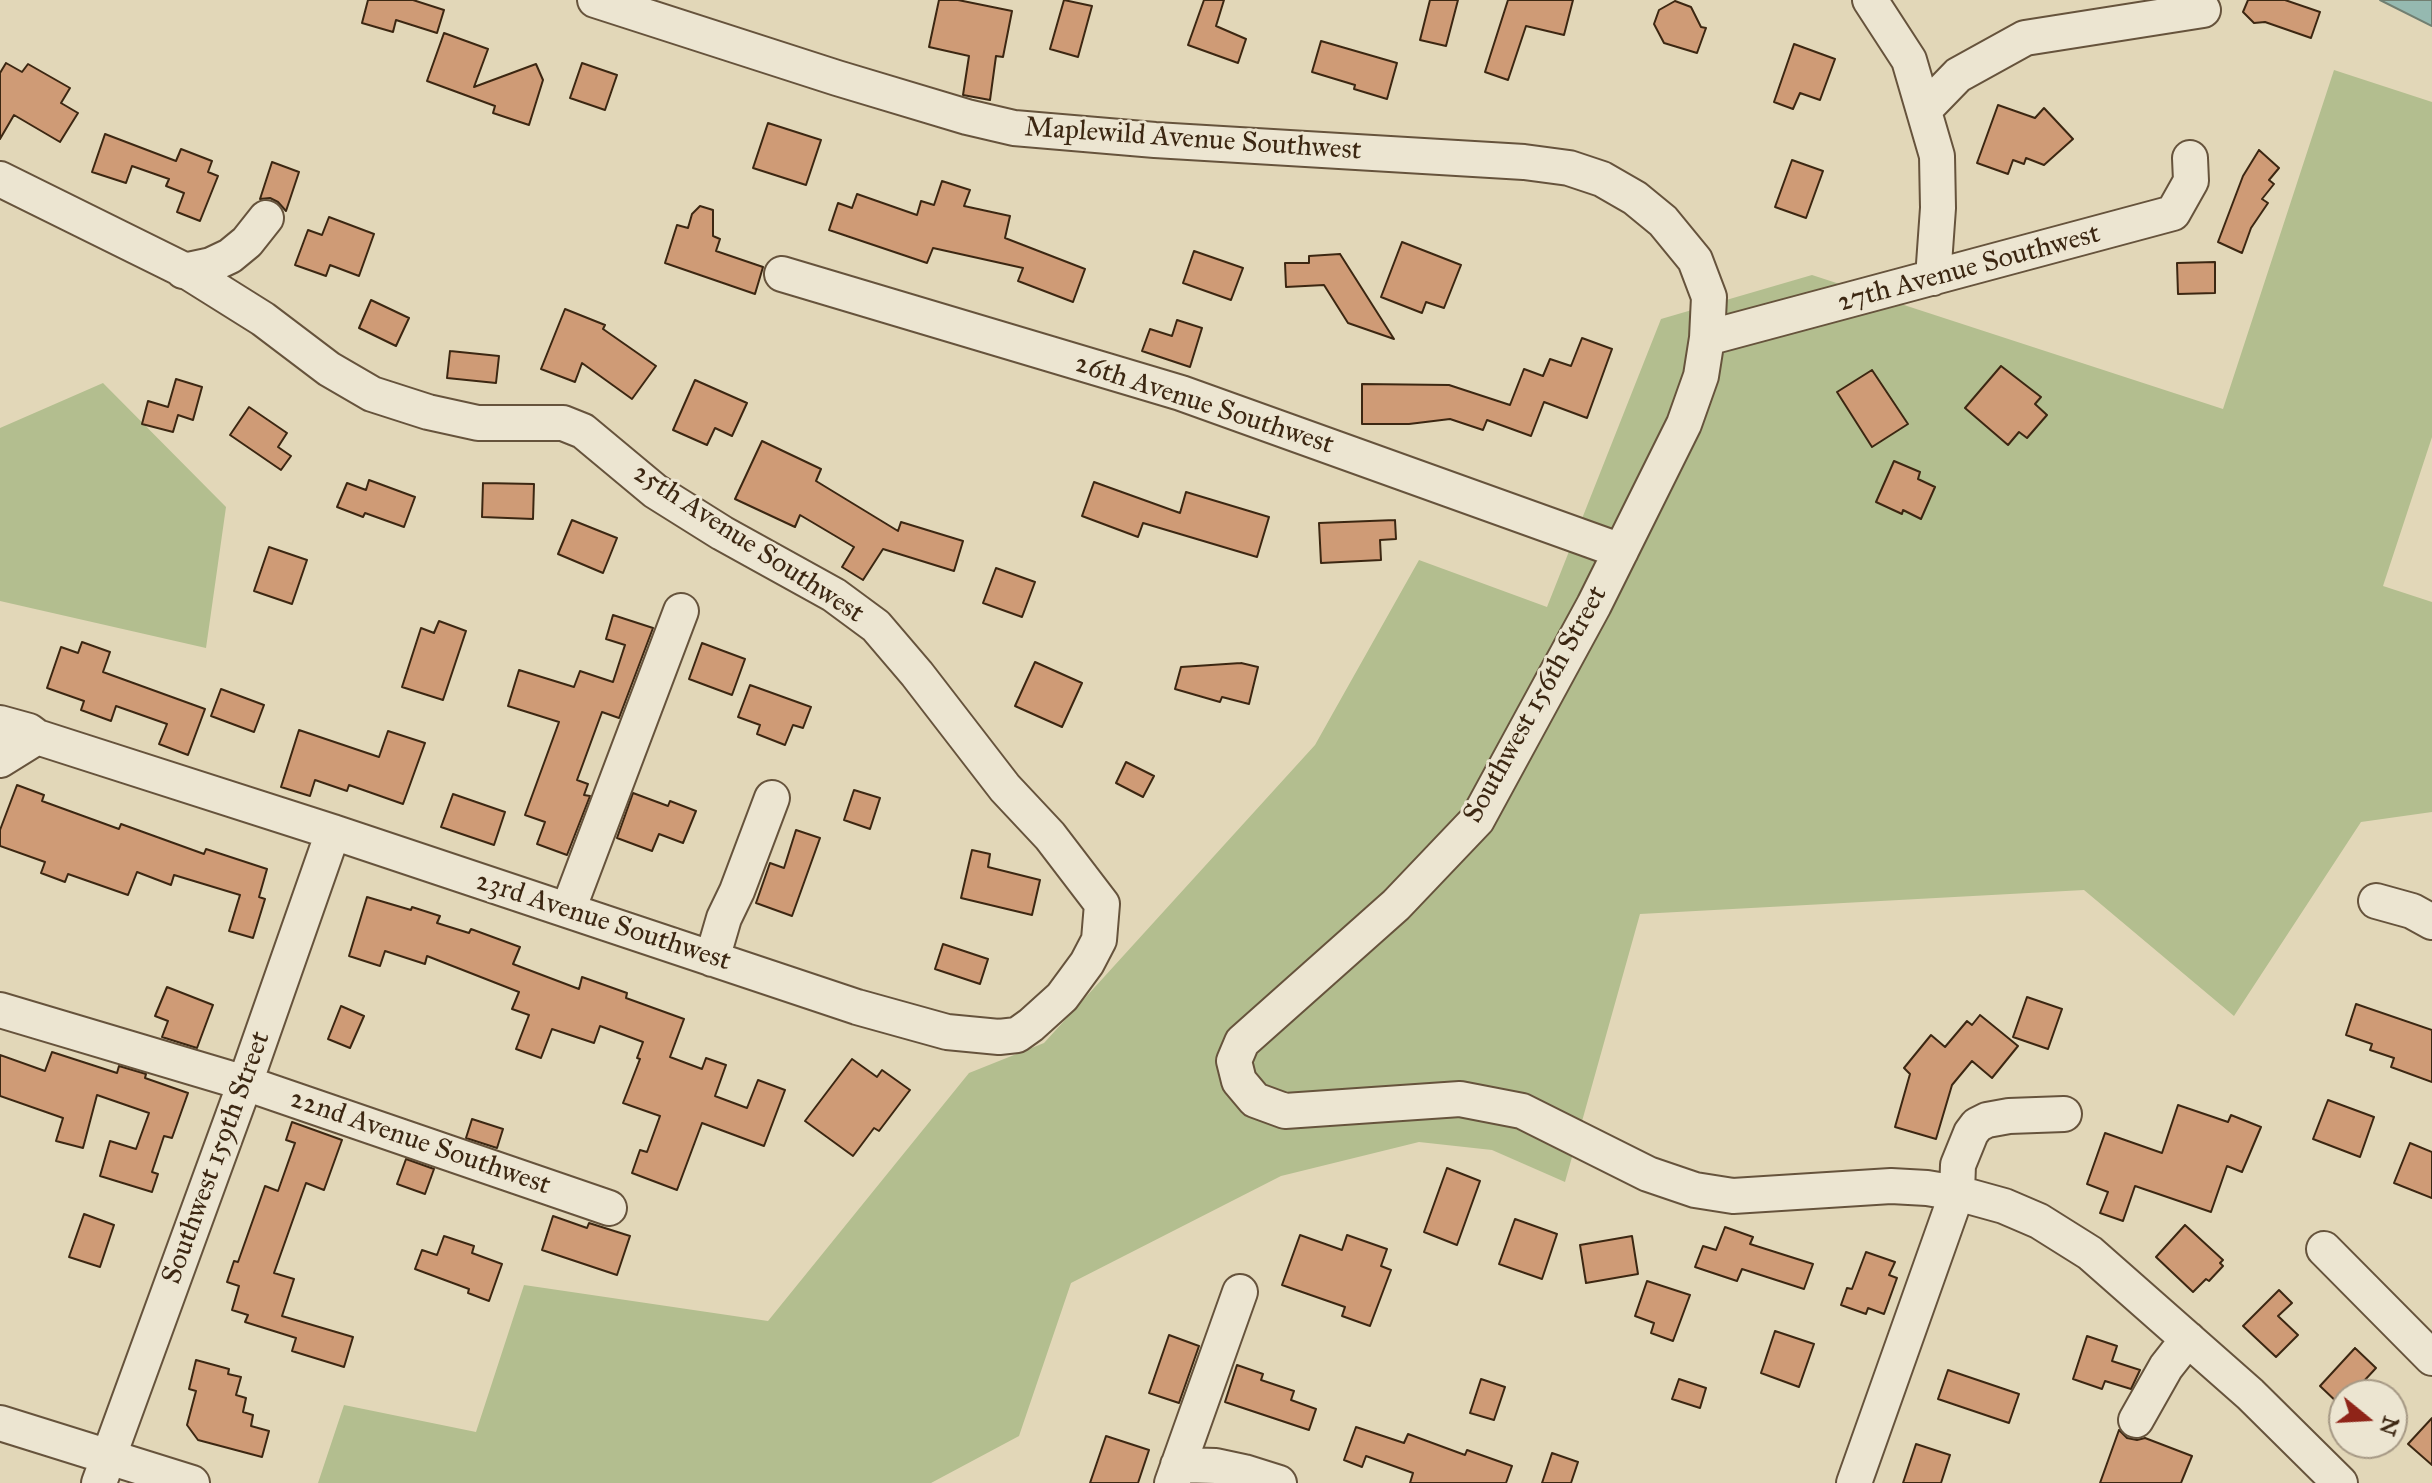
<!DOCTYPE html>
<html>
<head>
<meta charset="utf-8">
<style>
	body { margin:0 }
	#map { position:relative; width:2432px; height:1483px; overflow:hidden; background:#e2d7b8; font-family:"IM FELL Great Primer",serif }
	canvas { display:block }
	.north { position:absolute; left:2328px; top:1379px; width:80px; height:80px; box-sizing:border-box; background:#ece5d1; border:2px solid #a69985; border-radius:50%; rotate:108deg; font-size:22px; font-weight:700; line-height:32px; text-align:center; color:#3c2712 }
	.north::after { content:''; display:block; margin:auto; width:28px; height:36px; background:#8f2418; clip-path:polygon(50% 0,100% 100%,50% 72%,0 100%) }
</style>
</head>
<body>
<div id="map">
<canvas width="2432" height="1483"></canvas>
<div class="north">N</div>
</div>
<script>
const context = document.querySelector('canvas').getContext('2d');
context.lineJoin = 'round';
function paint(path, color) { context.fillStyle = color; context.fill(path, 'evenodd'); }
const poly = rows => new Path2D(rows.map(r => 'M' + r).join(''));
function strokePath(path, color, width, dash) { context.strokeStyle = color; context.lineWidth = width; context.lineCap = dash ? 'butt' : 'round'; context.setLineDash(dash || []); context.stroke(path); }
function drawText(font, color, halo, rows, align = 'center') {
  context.font = font + ' "IM FELL Great Primer",serif'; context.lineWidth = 6; context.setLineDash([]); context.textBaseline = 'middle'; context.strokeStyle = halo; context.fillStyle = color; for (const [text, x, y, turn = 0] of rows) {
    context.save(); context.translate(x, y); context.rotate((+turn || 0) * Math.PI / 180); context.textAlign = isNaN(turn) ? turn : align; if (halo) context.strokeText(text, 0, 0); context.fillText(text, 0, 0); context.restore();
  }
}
const green = poly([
	[2334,70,2432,102,2432,437,2383,586,2432,602,2432,812,2361,822,2234,1016,2084,890,1640,914,1565,1182,1492,1150,1419,1142,1281,1176,1071,1283,1019,1436,931,1483,318,1483,344,1405,476,1432,524,1285,768,1321,969,1073,1044,1043,1315,745,1419,560,1547,607,1661,319,1812,275,2223,409],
	[103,383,226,507,206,648,0,601,0,428]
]);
const water = poly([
	[2380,0,2432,0,2432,26,2380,0]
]);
const building = poly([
	[368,0,413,0,444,10,437,33,396,20,393,32,362,23,368,0],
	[939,0,958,0,1012,11,1003,57,996,56,990,100,963,95,969,56,929,47,939,0],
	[1064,0,1092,6,1078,57,1050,49,1064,0],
	[1204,0,1224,0,1216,26,1246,39,1238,63,1188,45,1204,0],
	[1430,0,1458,0,1446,46,1420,40,1430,0],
	[1508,0,1573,0,1564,35,1526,26,1508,80,1485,72,1508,0],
	[2248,0,2285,0,2320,12,2311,38,2265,22,2254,23,2243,12,2248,0],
	[1675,1,1691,7,1701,27,1706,28,1697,53,1664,43,1654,24,1659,10,1675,1],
	[444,33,488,49,474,87,536,64,543,80,529,125,493,113,495,106,427,81,444,33],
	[1321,41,1397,63,1387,99,1354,89,1355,85,1312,72,1321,41],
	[1794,44,1835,59,1820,100,1800,93,1793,109,1774,102,1794,44],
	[6,63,22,72,28,64,70,88,61,103,78,113,60,142,14,115,0,139,0,73,6,63],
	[582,63,617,75,605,110,570,98,582,63],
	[1998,105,2035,118,2044,108,2073,139,2044,165,2026,158,2024,164,2013,160,2008,174,1977,163,1998,105],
	[768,123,821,140,806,185,753,168,768,123],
	[105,134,176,161,181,149,212,161,208,172,218,176,200,221,177,212,184,193,166,186,169,179,132,166,126,183,92,172,105,134],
	[2259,150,2279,168,2269,180,2274,184,2262,199,2268,203,2251,228,2242,253,2218,242,2243,176,2259,150],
	[1792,160,1823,171,1806,218,1775,207,1792,160],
	[272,162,299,172,286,211,278,202,270,198,260,199,272,162],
	[942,181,970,190,964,206,1010,216,1005,238,1085,269,1073,302,1018,281,1023,268,933,248,927,263,829,230,838,203,852,208,857,194,917,215,921,201,934,205,942,181],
	[700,206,713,210,713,236,720,239,716,251,763,267,755,294,665,263,677,225,688,228,692,214,700,206],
	[329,217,374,234,359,276,330,265,326,276,295,265,308,230,322,235,329,217],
	[1402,242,1461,265,1444,308,1426,302,1422,313,1381,297,1402,242],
	[1194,251,1243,268,1231,300,1183,283,1194,251],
	[1340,254,1394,339,1348,323,1324,285,1286,287,1285,263,1309,263,1309,256,1340,254],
	[2215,262,2215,293,2178,294,2177,263,2215,262],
	[371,300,409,318,396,346,359,328,371,300],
	[565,309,605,325,603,329,656,366,632,399,582,363,575,382,541,369,565,309],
	[1177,320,1202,328,1190,367,1142,351,1150,329,1172,336,1177,320],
	[1582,338,1612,349,1587,418,1544,402,1531,436,1487,420,1483,430,1450,419,1409,424,1362,424,1362,384,1449,385,1510,405,1524,369,1543,376,1550,359,1571,366,1582,338],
	[450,351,499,356,496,383,447,378,450,351],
	[2001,366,2041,397,2035,404,2047,415,2027,438,2019,432,2008,445,1965,408,2001,366],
	[1872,370,1908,424,1872,447,1837,392,1872,370],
	[176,379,202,387,193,420,178,415,173,432,142,424,148,401,168,407,176,379],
	[695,380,747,403,732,436,715,428,707,445,673,430,695,380],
	[249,407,287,433,278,447,291,456,281,470,230,435,249,407],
	[762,441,821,469,816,481,898,531,901,522,963,541,954,571,883,549,863,580,842,567,854,547,800,515,795,527,735,499,762,441],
	[1894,461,1920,472,1918,479,1935,487,1921,519,1903,510,1902,514,1876,502,1894,461],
	[369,480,415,497,404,527,365,513,363,517,337,507,347,483,366,490,369,480],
	[1094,482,1180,513,1186,492,1269,517,1257,557,1143,523,1138,537,1082,516,1094,482],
	[483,483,534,484,533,519,482,517,483,483],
	[572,520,617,538,603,573,558,554,572,520],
	[1395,520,1396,539,1380,540,1381,560,1321,563,1319,523,1395,520],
	[269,547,307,560,292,604,254,591,269,547],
	[996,568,1035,582,1022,617,983,603,996,568],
	[613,615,653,628,619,718,602,712,577,780,588,784,584,795,590,796,567,855,537,844,545,822,525,815,559,722,508,706,519,670,574,687,580,671,613,682,625,645,606,639,613,615],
	[439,621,466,631,443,700,402,687,421,628,434,633,439,621],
	[82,642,110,652,103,672,205,709,188,755,159,744,167,724,116,706,111,721,81,710,84,701,47,688,61,647,78,653,82,642],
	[702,643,745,659,732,695,689,679,702,643],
	[1035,662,1082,683,1062,727,1015,706,1035,662],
	[1241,663,1258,667,1249,704,1222,697,1220,702,1175,689,1181,667,1241,663],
	[750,685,811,707,803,728,793,725,785,745,757,734,760,725,738,717,750,685],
	[221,689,264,705,254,732,211,716,221,689],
	[299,730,379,757,388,731,425,743,403,804,349,785,347,791,315,780,310,796,281,787,299,730],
	[1126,762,1154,776,1143,797,1116,783,1126,762],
	[17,785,44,795,42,801,119,829,121,824,204,854,206,849,267,869,259,897,265,899,253,938,229,931,240,895,174,875,171,885,137,872,128,895,68,874,65,882,41,873,45,862,0,846,0,830,17,785],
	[854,790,880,798,870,829,844,820,854,790],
	[633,793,668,806,670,801,696,811,683,843,659,834,652,851,617,838,633,793],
	[453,794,505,812,494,845,441,827,453,794],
	[796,830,820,838,792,916,756,903,770,863,784,868,796,830],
	[972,850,990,854,988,867,1040,880,1032,915,961,898,972,850],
	[367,897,411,910,412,907,440,916,437,923,469,933,471,929,520,947,513,964,579,989,582,977,627,993,626,998,684,1019,670,1057,702,1069,706,1058,726,1065,715,1096,747,1108,758,1080,785,1090,764,1146,702,1123,677,1190,632,1173,640,1150,647,1152,660,1116,623,1103,640,1059,637,1058,643,1042,600,1026,594,1043,552,1029,541,1058,516,1049,529,1015,512,1009,519,992,427,956,425,964,385,951,380,966,349,956,367,897],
	[943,944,988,959,980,984,935,969,943,944],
	[167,987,213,1005,197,1048,162,1037,168,1021,155,1016,167,987],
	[2027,997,2062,1009,2048,1049,2013,1037,2027,997],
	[2356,1004,2432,1030,2432,1082,2391,1067,2394,1058,2370,1050,2372,1044,2346,1035,2356,1004],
	[341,1006,364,1016,350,1048,328,1039,341,1006],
	[1980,1015,2018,1046,1992,1078,1972,1061,1952,1085,1936,1139,1895,1127,1910,1074,1904,1068,1931,1035,1945,1047,1967,1021,1972,1025,1980,1015],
	[52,1052,117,1073,119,1066,146,1074,145,1078,188,1093,172,1138,164,1136,152,1172,158,1174,152,1192,100,1176,110,1141,136,1149,149,1113,97,1095,83,1148,56,1141,63,1118,0,1096,0,1055,45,1071,52,1052],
	[852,1059,877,1077,882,1070,910,1090,879,1131,874,1128,853,1156,805,1121,852,1059],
	[2328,1100,2374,1117,2360,1157,2313,1139,2328,1100],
	[2178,1105,2228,1122,2231,1115,2261,1127,2242,1172,2227,1166,2211,1212,2135,1186,2123,1221,2100,1213,2108,1192,2087,1184,2105,1133,2162,1153,2178,1105],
	[472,1119,503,1129,497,1148,466,1138,472,1119],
	[292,1122,342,1140,324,1190,306,1183,274,1273,294,1279,282,1316,353,1337,344,1367,292,1351,296,1338,245,1322,248,1315,232,1310,239,1286,227,1282,234,1261,238,1262,265,1186,278,1191,295,1143,286,1140,292,1122],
	[2410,1143,2432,1152,2432,1198,2394,1183,2410,1143],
	[406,1159,434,1169,425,1194,397,1184,406,1159],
	[1447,1168,1480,1181,1457,1245,1424,1232,1447,1168],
	[84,1214,114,1225,100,1267,69,1257,84,1214],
	[553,1216,587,1228,589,1223,630,1236,617,1275,542,1250,553,1216],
	[1515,1219,1557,1234,1542,1279,1499,1264,1515,1219],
	[2185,1225,2223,1260,2220,1263,2223,1266,2209,1281,2206,1279,2193,1292,2156,1257,2185,1225],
	[1725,1227,1753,1237,1750,1244,1813,1264,1804,1289,1742,1269,1737,1281,1695,1267,1703,1246,1716,1250,1725,1227],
	[1300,1235,1342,1250,1347,1235,1387,1249,1381,1266,1391,1270,1370,1326,1342,1316,1345,1307,1282,1285,1300,1235],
	[444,1236,474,1246,472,1253,502,1264,489,1301,468,1293,469,1289,415,1269,422,1250,437,1255,444,1236],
	[1632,1236,1638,1274,1586,1283,1580,1245,1632,1236],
	[1866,1252,1895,1262,1889,1275,1897,1278,1884,1314,1868,1308,1866,1314,1841,1305,1847,1288,1852,1289,1866,1252],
	[1647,1281,1690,1295,1673,1341,1651,1333,1654,1323,1635,1316,1647,1281],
	[2279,1290,2292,1303,2278,1316,2298,1335,2276,1357,2243,1326,2279,1290],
	[1775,1331,1814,1344,1799,1387,1761,1373,1775,1331],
	[1169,1335,1199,1346,1179,1403,1149,1393,1169,1335],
	[2087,1336,2117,1346,2112,1361,2140,1370,2131,1389,2105,1381,2102,1389,2073,1379,2087,1336],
	[2355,1348,2376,1368,2351,1395,2344,1395,2344,1403,2341,1406,2320,1386,2355,1348],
	[196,1360,229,1369,228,1374,241,1377,236,1395,246,1398,243,1412,253,1415,251,1426,269,1431,262,1457,198,1440,187,1425,196,1391,189,1389,196,1360],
	[1237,1365,1263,1374,1261,1380,1294,1391,1291,1400,1316,1409,1309,1430,1225,1402,1237,1365],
	[1948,1370,2019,1394,2009,1423,1938,1399,1948,1370],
	[1481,1379,1505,1387,1494,1420,1470,1413,1481,1379],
	[1679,1379,1706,1388,1700,1408,1672,1399,1679,1379],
	[2432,1418,2432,1465,2408,1444,2432,1418],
	[1356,1427,1404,1443,1408,1434,1465,1455,1467,1450,1512,1466,1506,1483,1410,1483,1413,1473,1366,1456,1362,1467,1344,1460,1356,1427],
	[2119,1430,2127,1438,2137,1440,2145,1438,2192,1456,2181,1483,2100,1483,2119,1430],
	[1106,1436,1149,1450,1138,1483,1090,1483,1106,1436],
	[1916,1444,1950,1455,1941,1483,1903,1483,1916,1444],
	[1552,1453,1578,1462,1571,1483,1542,1483,1552,1453]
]);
const minor = poly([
	[595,0,837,78,967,117,1014,128,1155,140,1524,162,1569,168,1602,179,1635,198,1663,221,1695,260,1709,297,1707,338,1701,376,1684,424,1594,605,1477,820,1396,905,1242,1042,1234,1061,1239,1081,1255,1100,1285,1111,1460,1099,1522,1111,1648,1174,1695,1190,1733,1196,1891,1186,1927,1188,1957,1193,2004,1206,2039,1221,2090,1253,2250,1394,2340,1483],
	[1870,0,1909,60,1937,156,1938,208,1933,278],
	[1924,110,1958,75,2025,38,2203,10],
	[0,179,188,272,263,319,329,369,372,394,428,412,478,423,563,423,583,431,655,491,722,533,834,595,876,626,917,674,1005,788,1050,836,1102,904,1099,940,1087,963,1062,997,1031,1025,1017,1035,999,1037,947,1032,857,1007,333,832,37,737,29,731,0,723],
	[183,271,211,265,230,256,247,242,266,218],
	[782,274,1181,393,1621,551],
	[1707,338,2173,213,2191,181,2190,158],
	[0,760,37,737],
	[2376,901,2412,911,2432,922],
	[568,910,681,611],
	[712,959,724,918,737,891,772,798],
	[0,1010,245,1083,609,1208],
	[2324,1249,2432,1358],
	[2136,1420,2166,1367,2188,1339],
	[0,1423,192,1483],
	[1178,1465,1216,1466,1244,1472,1279,1483],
	[99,1483,245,1083,333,832],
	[1172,1483,1240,1292],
	[1854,1483,1957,1193,1958,1165,1971,1133,1977,1125,1987,1120,2009,1116,2064,1114]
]);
const streetNames = [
	["Maplewild Avenue Southwest",1193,140,4],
	["27th Avenue Southwest",1969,269,-15],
	["26th Avenue Southwest",1204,405,18],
	["25th Avenue Southwest",748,544,33],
	["Southwest 156th Street",1536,705,-61],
	["23rd Avenue Southwest",603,922,18],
	["22nd Avenue Southwest",420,1143,19],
	["Southwest 159th Street",217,1158,-70]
];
paint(green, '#b3be8f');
paint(water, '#95b9b0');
strokePath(water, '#717f71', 2);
paint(building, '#cf9b76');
strokePath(building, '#3c2712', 2);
strokePath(minor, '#66533c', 38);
strokePath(minor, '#ece5d1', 34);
drawText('28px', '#3c2712', '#ece5d1', streetNames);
</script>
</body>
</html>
